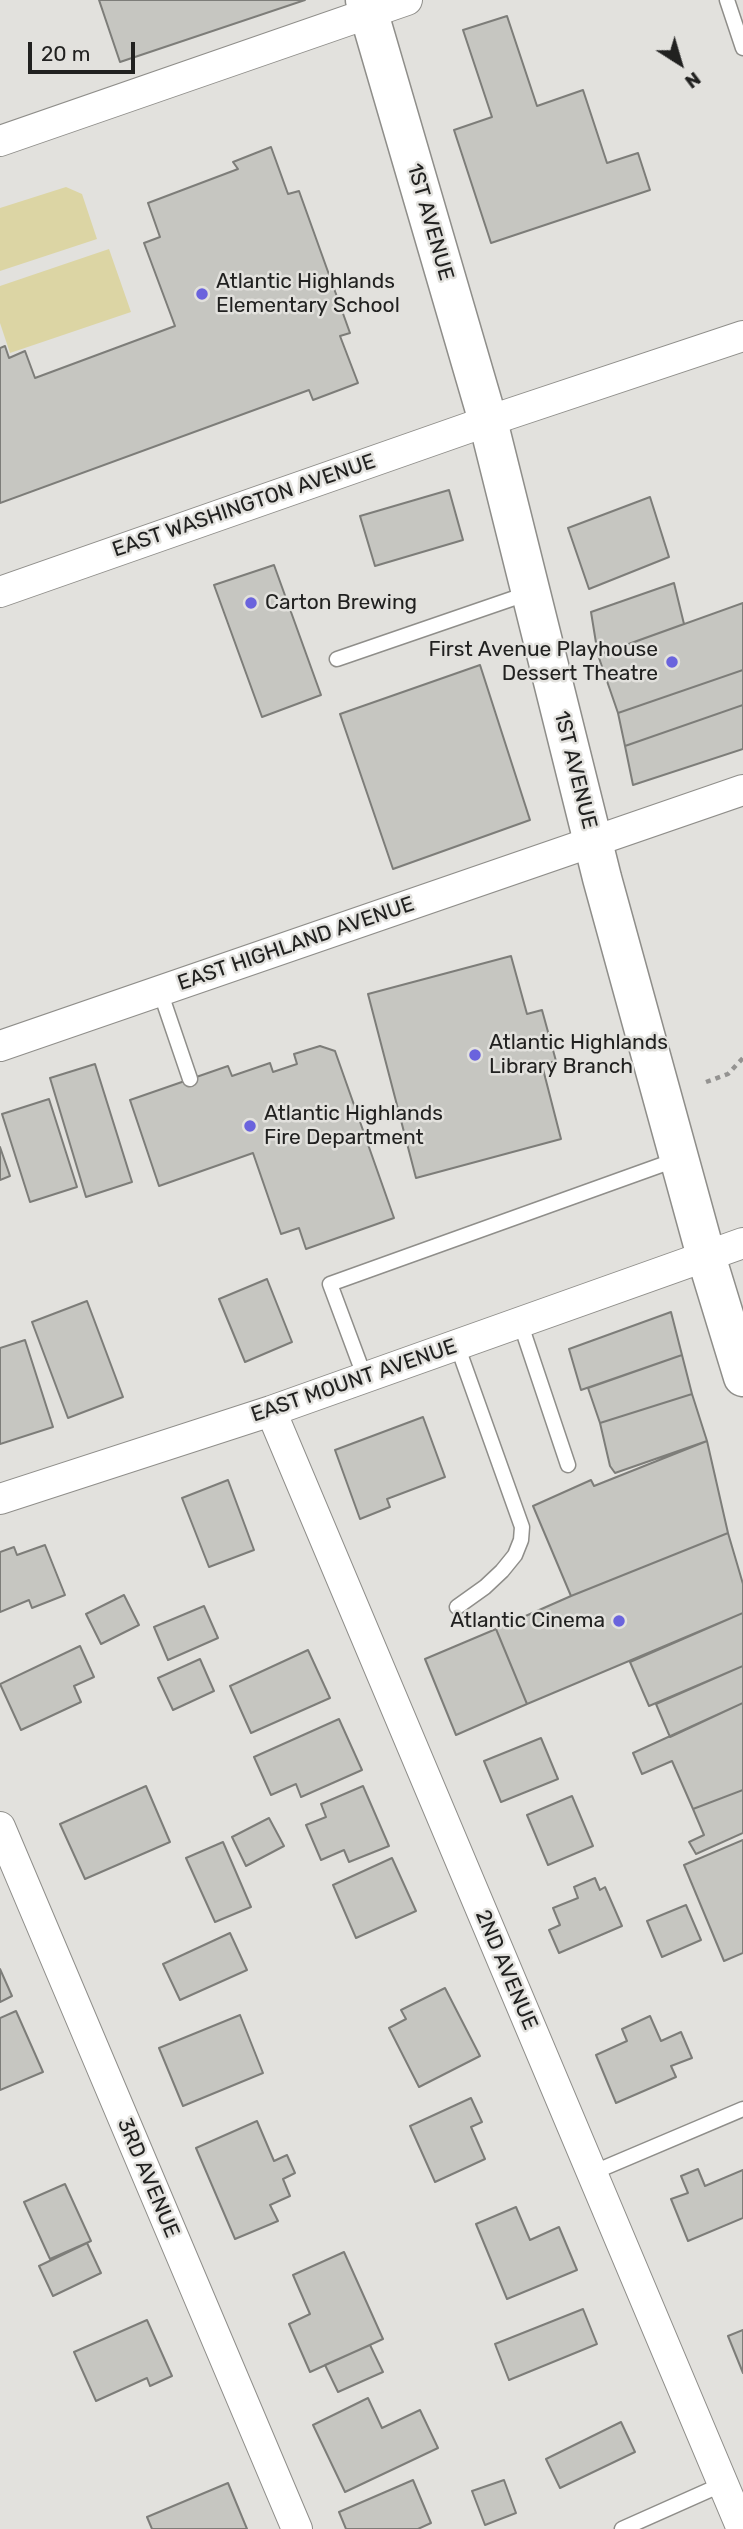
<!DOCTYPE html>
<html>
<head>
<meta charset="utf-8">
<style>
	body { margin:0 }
	#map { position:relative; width:743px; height:2529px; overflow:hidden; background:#e2e1dd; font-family:Rubik,sans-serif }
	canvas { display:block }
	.north { position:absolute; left:645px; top:28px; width:70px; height:70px; -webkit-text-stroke:5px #e2e1dd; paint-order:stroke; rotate:143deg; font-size:19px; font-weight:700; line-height:28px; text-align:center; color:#212120 }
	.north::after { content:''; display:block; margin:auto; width:24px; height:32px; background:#212120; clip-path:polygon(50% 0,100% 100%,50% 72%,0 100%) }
	.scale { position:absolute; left:28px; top:42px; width:107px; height:32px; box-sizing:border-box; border:4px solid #212120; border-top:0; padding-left:9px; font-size:21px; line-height:24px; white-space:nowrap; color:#212120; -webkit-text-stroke:5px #e2e1dd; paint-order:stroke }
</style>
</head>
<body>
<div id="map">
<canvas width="743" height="2529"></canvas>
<div class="north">N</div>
<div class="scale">20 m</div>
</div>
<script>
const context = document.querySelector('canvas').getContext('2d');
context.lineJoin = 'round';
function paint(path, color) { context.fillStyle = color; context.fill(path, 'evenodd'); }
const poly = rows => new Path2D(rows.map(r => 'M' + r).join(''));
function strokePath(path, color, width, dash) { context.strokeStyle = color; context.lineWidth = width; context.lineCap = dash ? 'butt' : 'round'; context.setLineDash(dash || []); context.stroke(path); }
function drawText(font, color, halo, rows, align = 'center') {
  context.font = font + ' Rubik,sans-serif'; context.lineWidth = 5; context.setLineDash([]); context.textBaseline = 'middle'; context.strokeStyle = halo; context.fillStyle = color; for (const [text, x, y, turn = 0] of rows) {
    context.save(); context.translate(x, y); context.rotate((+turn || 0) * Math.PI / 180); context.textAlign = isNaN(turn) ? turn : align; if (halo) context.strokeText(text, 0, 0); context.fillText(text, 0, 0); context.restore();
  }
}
const green = poly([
	[66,187,82,194,97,239,0,271,0,208],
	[109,249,131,312,10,353,0,323,0,286]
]);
const building = poly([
	[99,0,305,0,120,62,99,0],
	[507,16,537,106,583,90,607,163,638,153,650,190,491,243,454,130,492,117,463,30,507,16],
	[271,147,288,194,299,191,350,333,340,336,358,383,313,400,309,390,0,503,0,348,5,346,9,358,25,351,35,378,175,326,144,243,160,237,148,203,238,169,233,162,271,147],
	[449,490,463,540,375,566,360,516,449,490],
	[650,497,669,557,589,589,568,528,650,497],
	[274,565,321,695,262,717,214,585,274,565],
	[674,583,684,624,598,655,591,612,674,583],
	[743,603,743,670,618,713,598,655,743,603],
	[480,665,530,820,393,869,340,714,480,665],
	[743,670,743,705,625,746,618,713,743,670],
	[743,705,743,749,633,785,625,746,743,705],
	[511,956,527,1014,542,1010,556,1061,542,1065,561,1139,416,1178,368,994,511,956],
	[320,1046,335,1051,394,1218,306,1249,299,1228,281,1234,253,1153,159,1186,130,1100,228,1066,232,1076,270,1063,273,1072,297,1064,294,1054,320,1046],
	[95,1064,132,1182,86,1197,50,1078,95,1064],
	[49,1099,77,1187,30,1202,2,1114,49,1099],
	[0,1147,10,1176,0,1180,0,1147],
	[267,1279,292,1342,245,1362,219,1299,267,1279],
	[87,1301,123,1397,68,1418,32,1322,87,1301],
	[671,1312,682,1355,581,1390,569,1349,671,1312],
	[25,1340,53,1427,0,1444,0,1348,25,1340],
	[682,1355,692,1394,600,1423,588,1388,682,1355],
	[692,1394,707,1441,615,1473,610,1466,600,1423,692,1394],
	[423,1417,445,1477,387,1499,390,1507,360,1519,335,1450,423,1417],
	[707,1441,728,1533,571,1596,533,1506,591,1480,594,1486,707,1441],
	[228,1480,254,1550,209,1567,182,1498,228,1480],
	[728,1533,743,1584,743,1613,527,1704,496,1629,571,1596,728,1533],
	[45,1545,65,1595,32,1608,29,1600,0,1612,0,1552,14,1547,17,1555,45,1545],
	[124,1595,139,1625,101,1644,86,1614,124,1595],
	[204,1606,218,1638,168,1660,154,1627,204,1606],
	[743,1613,743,1666,649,1706,630,1662,743,1613],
	[496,1629,527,1704,456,1735,425,1659,496,1629],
	[80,1646,94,1677,74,1686,81,1702,21,1730,0,1684,80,1646],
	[308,1650,330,1698,251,1733,230,1686,308,1650],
	[200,1659,214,1691,173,1710,158,1678,200,1659],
	[743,1666,743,1703,670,1737,656,1704,743,1666],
	[743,1703,743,1790,693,1809,672,1761,642,1774,633,1753,743,1703],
	[339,1719,362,1770,301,1797,296,1784,271,1795,254,1757,339,1719],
	[541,1738,558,1779,501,1802,484,1761,541,1738],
	[146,1786,170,1842,85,1879,60,1824,146,1786],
	[363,1786,389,1846,349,1862,344,1850,321,1860,306,1825,326,1817,321,1804,363,1786],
	[743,1790,743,1833,696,1854,689,1842,704,1835,693,1809,743,1790],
	[572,1796,593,1846,548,1865,527,1815,572,1796],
	[269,1818,284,1846,246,1866,232,1837,269,1818],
	[743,1840,743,1953,724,1961,684,1865,743,1840],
	[223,1842,251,1907,215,1922,186,1858,223,1842],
	[392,1858,416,1911,356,1938,333,1885,392,1858],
	[595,1878,600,1890,605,1887,622,1926,559,1953,549,1930,560,1925,553,1908,578,1898,574,1887,595,1878],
	[686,1905,701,1940,662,1957,647,1921,686,1905],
	[230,1933,247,1970,180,2000,163,1964,230,1933],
	[0,1969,12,1996,0,2002,0,1969],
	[445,1988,480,2056,419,2087,389,2028,406,2019,401,2010,445,1988],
	[16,2011,43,2072,0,2090,0,2018,16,2011],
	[240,2015,263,2073,183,2106,159,2048,240,2015],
	[650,2016,661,2041,681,2032,692,2058,671,2066,676,2077,616,2103,596,2055,627,2041,622,2029,650,2016],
	[471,2098,482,2122,471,2127,485,2159,435,2182,410,2126,471,2098],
	[257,2121,274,2161,287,2155,295,2173,283,2179,290,2196,270,2205,278,2221,235,2239,196,2148,257,2121],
	[698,2169,705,2186,743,2170,743,2218,688,2241,671,2199,688,2193,681,2176,698,2169],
	[65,2184,91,2241,50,2259,24,2202,65,2184],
	[516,2207,530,2240,559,2227,577,2270,507,2299,476,2224,516,2207],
	[87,2243,101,2273,53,2296,39,2266,87,2243],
	[344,2252,383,2339,310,2372,289,2324,310,2314,293,2275,344,2252],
	[583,2309,597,2344,509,2380,495,2344,583,2309],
	[147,2320,172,2376,150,2386,147,2378,96,2401,74,2352,147,2320],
	[743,2330,743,2373,728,2336,743,2330],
	[370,2345,383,2372,338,2392,325,2365,370,2345],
	[368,2398,382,2428,420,2410,438,2448,345,2492,313,2425,368,2398],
	[621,2422,635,2452,560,2488,546,2459,621,2422],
	[413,2480,431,2523,418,2529,346,2529,339,2512,413,2480],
	[504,2480,516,2513,485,2525,472,2491,504,2480],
	[228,2483,247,2529,152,2529,147,2517,228,2483]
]);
const path = poly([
	[706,1082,728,1074,743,1058]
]);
const lane = poly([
	[727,0,743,48],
	[337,659,529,593],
	[160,991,190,1079],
	[520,1322,568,1465],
	[457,1345,522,1527,521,1540,515,1555,502,1571,485,1587,457,1607],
	[365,1378,330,1284,678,1159],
	[592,2173,743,2109],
	[622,2529,723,2484]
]);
const street = poly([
	[0,141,407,0],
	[0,592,488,421,743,336],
	[0,1046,743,790],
	[271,1411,742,2529],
	[0,1499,271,1411,743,1243],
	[0,1827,297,2529]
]);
const secondary = poly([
	[365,0,488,421,602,878,706,1256,743,1377]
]);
const markers = [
	[202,294,7,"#6a63dd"],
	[251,603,7,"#6a63dd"],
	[672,662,7,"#6a63dd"],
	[475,1055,7,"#6a63dd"],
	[250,1126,7,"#6a63dd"],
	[619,1621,7,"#6a63dd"]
];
const streetNames = [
	["1ST AVENUE",430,222,74],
	["EAST WASHINGTON AVENUE",244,506,-19],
	["1ST AVENUE",575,770,76],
	["EAST HIGHLAND AVENUE",296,944,-19],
	["EAST MOUNT AVENUE",354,1381,-19],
	["2ND AVENUE",506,1970,67],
	["3RD AVENUE",148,2178,67]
];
const poiNames = [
	["Atlantic Highlands",216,282],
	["Elementary School",216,306],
	["Carton Brewing",265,603],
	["First Avenue Playhouse",658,650,"right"],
	["Dessert Theatre",658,674,"right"],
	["Atlantic Highlands",489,1043],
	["Library Branch",489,1067],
	["Atlantic Highlands",264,1114],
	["Fire Department",264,1138],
	["Atlantic Cinema",605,1621,"right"]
];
paint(green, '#dcd5a4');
paint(building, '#c6c6c1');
strokePath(building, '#7d7d79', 2);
strokePath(lane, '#8f8e8a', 17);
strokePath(street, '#8f8e8a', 32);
strokePath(secondary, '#8f8e8a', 41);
strokePath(path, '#949391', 4.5, [5, 5]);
strokePath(lane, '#fff', 14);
strokePath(street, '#fff', 30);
strokePath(secondary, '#fff', 38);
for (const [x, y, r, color] of markers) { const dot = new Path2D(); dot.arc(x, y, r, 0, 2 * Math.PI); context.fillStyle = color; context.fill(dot); strokePath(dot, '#e2e1dd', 2.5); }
drawText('21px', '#212120', '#e2e1dd', streetNames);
drawText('21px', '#212120', '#e2e1dd', poiNames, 'left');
</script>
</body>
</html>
